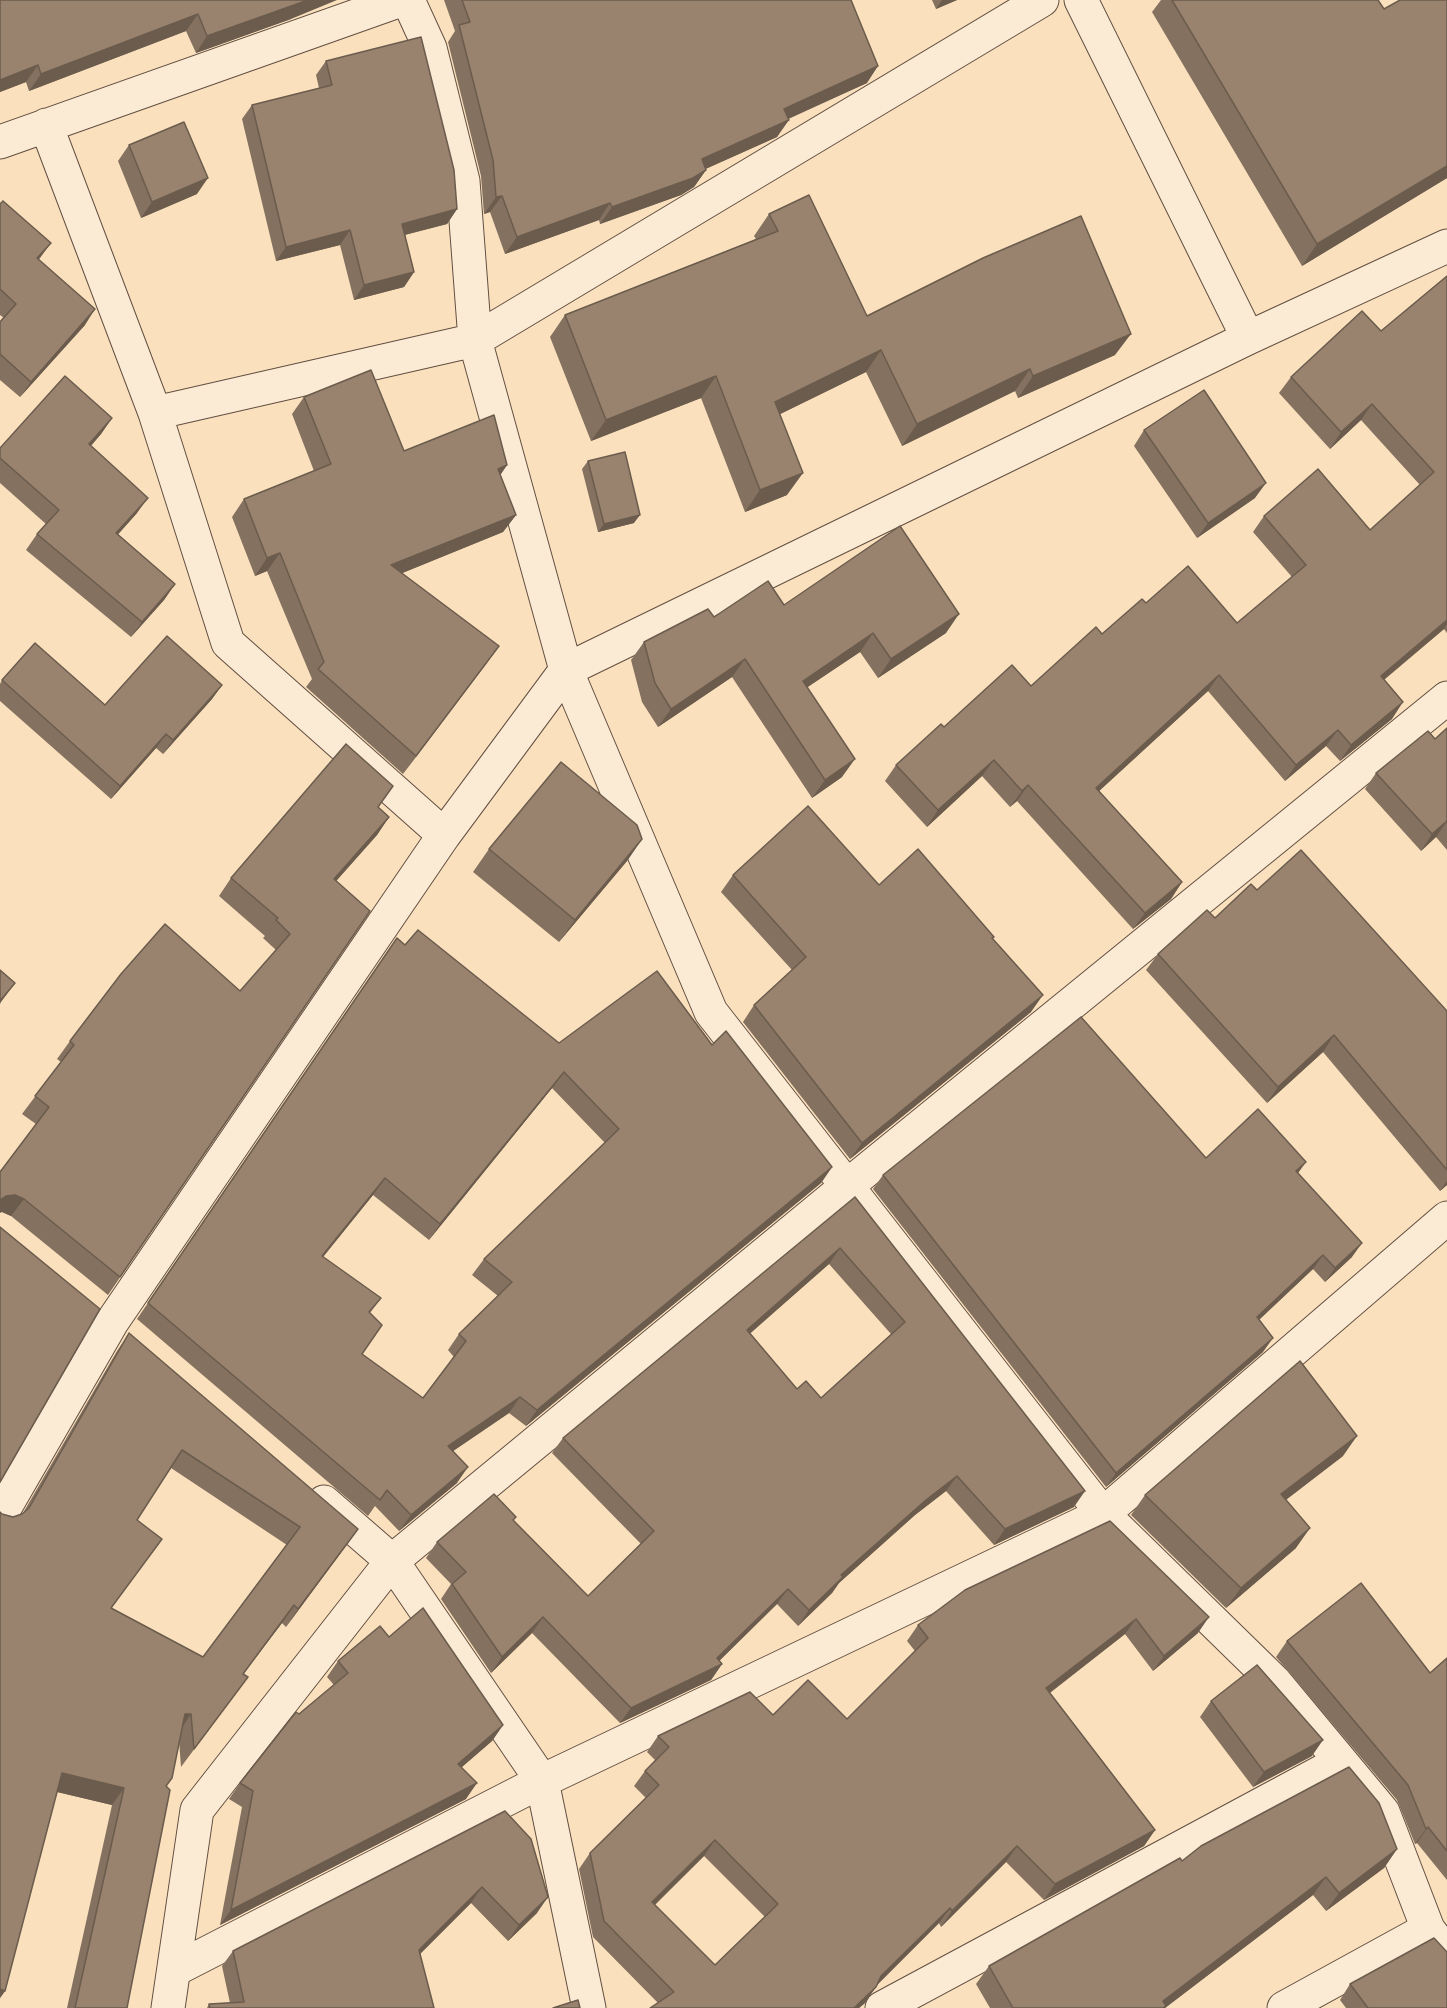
<!DOCTYPE html>
<html>
<head>
<meta charset="utf-8">
<style>
	body { margin:0 }
	canvas { display:block; background:#fae0bd }
</style>
</head>
<body>
<canvas width="1447" height="2008"></canvas>
<script>
const context = document.querySelector('canvas').getContext('2d');
context.lineJoin = 'round';
const poly = rows => new Path2D(rows.map(r => 'M' + r).join(''));
function strokePath(path, color, width, dash) { context.strokeStyle = color; context.lineWidth = width; context.lineCap = dash ? 'butt' : 'round'; context.setLineDash(dash || []); context.stroke(path); }
function paint(path, color) { context.fillStyle = color; context.fill(path, 'evenodd'); }
const street = poly([
	[408,0,430,48,463,181,475,340,566,670,711,1012,1103,1514,1275,1682,1383,1812,1428,1929,1447,1954],
	[1081,0,1248,338],
	[46,125,155,413,475,340,1042,0],
	[0,142,401,0],
	[155,413,228,643,444,835],
	[324,1502,392,1561,542,1781,1103,1514,1447,1218],
	[0,1516,112,1322,444,835,566,670,1248,338,1447,246],
	[174,1970,542,1781,589,2008],
	[168,2008,197,1810,392,1561,847,1186,1447,698],
	[882,2008,1340,1762],
	[1284,2008,1428,1929]
]);
const wall = poly([
	[0,0,291,19,196,53,186,31,29,91,26,82,0,92],
	[444,0,851,0,867,83,788,118,777,137,705,169,706,170,694,187,681,195,600,224,599,220,505,254,490,212,484,214,481,176,448,42,455,31],
	[932,0,957,0,936,9],
	[1161,0,1378,0,1384,9,1447,0,1447,178,1302,266,1152,12],
	[326,61,457,209,447,224,405,235,414,272,404,287,354,300,340,245,276,261,242,119,252,105,319,88,316,75],
	[129,145,197,194,141,218,118,161],
	[0,204,85,325,20,397,0,380,0,322,4,318,0,315],
	[769,214,867,316,1115,355,1018,398,1015,391,902,446,866,372,780,414,787,495,745,512,701,398,591,441,550,337,565,315,756,239,754,236],
	[1447,276,1447,633,1444,629,1384,680,1392,719,1340,761,1326,746,1285,781,1208,691,1099,791,1182,882,1171,899,1133,929,1017,801,1010,807,982,776,927,827,885,781,896,765,944,727,1031,686,1146,603,1237,623,1292,577,1253,532,1264,516,1370,530,1420,485,1361,420,1330,449,1279,393,1291,377,1381,331],
	[304,397,404,451,507,465,500,475,516,515,503,532,402,573,499,646,403,774,306,687,312,679,267,571,255,576,232,517,244,499,314,471,292,414],
	[112,418,101,434,91,446,137,513,118,534,175,584,164,600,131,637,26,550,37,534,46,524,0,483,0,448],
	[1144,430,1255,498,1197,538,1134,446],
	[588,461,634,523,598,532,582,469],
	[784,605,946,633,878,678,860,652,807,687,842,777,812,798,732,677,658,727,642,702,631,660,644,642,714,617],
	[2,680,105,705,222,685,212,699,163,754,156,748,111,799,0,701,0,684],
	[1447,728,1447,850,1436,837,1421,851,1365,789,1376,773,1435,739],
	[378,807,389,817,377,835,336,881,370,911,108,1295,11,1216,2,1212,36,1124,22,1114,61,1062,57,1059,70,1041,240,991,276,950,263,938,265,936,219,896,231,878],
	[642,839,627,861,559,942,473,872,489,849],
	[733,875,879,885,1031,1012,850,1159,743,1022,754,1005,792,970,721,892],
	[1257,890,1447,1011,1447,1185,1440,1191,1323,1052,1267,1103,1146,970,1158,954],
	[397,938,405,945,559,1043,712,1045,832,1167,821,1183,526,1426,509,1413,453,1451,457,1483,399,1531,375,1506,368,1516,137,1319],
	[552,1088,605,1143,484,1259,472,1275,498,1296,459,1334,448,1350,454,1357,423,1398,362,1354,370,1313,381,1298,323,1257,373,1195,429,1240],
	[1206,1158,1298,1173,1352,1257,1325,1282,1313,1269,1259,1320,1263,1352,1106,1487,873,1189,883,1175],
	[855,1197,1074,1507,994,1545,946,1491,915,1515,839,1583,832,1593,798,1626,777,1604,719,1661,722,1664,711,1680,620,1723,532,1633,491,1673,441,1599,451,1584,426,1558,437,1542,513,1520,588,1596,641,1544,552,1453,563,1438],
	[829,1264,891,1334,821,1398,797,1389,750,1333],
	[129,1333,358,1529,286,1627,282,1623,243,1674,248,1677,181,1767,179,1740,166,1786,127,2008,67,2008,112,1805,57,1792,5,1991,0,1998,2,1514,13,1517,23,1513,117,1351],
	[171,1468,287,1545,203,1657,111,1608,162,1539,137,1520],
	[1343,1456,1286,1500,1296,1548,1226,1608,1131,1515,1145,1495],
	[1110,1521,1198,1633,1153,1671,1125,1634,1050,1693,1155,1830,1144,1846,1044,1900,1006,1862,941,1927,939,1923,876,1986,865,2003,859,2008,650,2008,658,2003,593,1937,579,1869,590,1853,646,1798,634,1786,645,1771,655,1760,647,1752,658,1736,773,1715,847,1719,915,1651,907,1641,918,1625],
	[704,1856,765,1917,715,1965,655,1905],
	[389,1637,503,1725,492,1741,462,1767,466,1799,220,1925,242,1807,229,1799,240,1783,299,1714,334,1685,327,1677,338,1661],
	[1287,1641,1430,1673,1447,1658,1447,1880,1417,1843,1415,1844,1397,1800,1276,1657],
	[1211,1701,1312,1756,1253,1787,1200,1717],
	[505,1811,537,1913,508,1941,471,1903,420,1954,434,2008,207,2008,209,2004,230,2003,222,1966,233,1951],
	[1397,1849,1384,1868,1326,1911,1313,1895,1165,2008,990,2008,976,1984,989,1966,1182,1861],
	[1350,1984,1447,2008,1346,2008,1340,2000]
]);
const shadedWall = poly([
	[308,0,337,0,291,19,196,53,207,36],
	[942,0,957,0,936,9],
	[198,14,186,31,29,91,41,74],
	[38,65,26,82,0,92,0,80],
	[878,66,867,83,773,126,784,109],
	[789,120,777,137,690,176,702,159],
	[1447,166,1447,178,1302,266,1317,244],
	[706,170,694,187,681,195,600,224,612,207],
	[208,178,197,194,141,218,152,202],
	[502,196,490,212,484,214,496,197],
	[610,203,599,220,505,254,517,237],
	[457,209,447,224,392,238,402,224],
	[350,230,340,245,276,261,286,247],
	[51,243,40,258,26,274,37,258],
	[414,272,404,287,354,300,364,285],
	[95,309,85,325,20,397,31,382],
	[1131,334,1115,355,1018,398,1033,376],
	[881,350,866,372,760,424,775,402],
	[1030,369,1015,391,902,446,917,424],
	[716,376,701,398,591,441,606,420],
	[1372,404,1361,420,1330,449,1341,432],
	[112,418,101,434,78,460,89,444],
	[507,465,495,483,498,469],
	[803,473,787,495,745,512,760,490],
	[1266,483,1255,498,1197,538,1208,523],
	[148,498,137,513,106,548,116,533],
	[516,515,503,532,378,583,391,565],
	[640,515,634,523,598,532,604,524],
	[280,553,267,571,255,576,267,558],
	[175,584,164,600,131,637,142,622],
	[959,614,946,633,878,678,891,659],
	[1447,620,1447,624,1444,629,1369,692,1381,676],
	[873,633,860,652,790,699,803,681],
	[499,646,486,664,403,774,416,756],
	[745,659,732,677,658,727,671,709],
	[1219,675,1208,691,1085,804,1096,788],
	[222,685,212,699,163,754,173,740],
	[1403,702,1392,719,1340,761,1351,745],
	[1338,730,1326,746,1285,781,1296,765],
	[166,734,156,748,111,799,120,786],
	[855,759,842,777,812,798,825,780],
	[994,760,982,776,927,827,938,810],
	[1028,785,1017,801,1010,807,1022,791],
	[389,817,377,835,322,897,334,879],
	[1447,821,1436,837,1421,851,1432,834],
	[642,839,627,861,559,942,575,920],
	[1182,882,1171,899,1133,929,1145,913],
	[15,983,1,1002,0,1004,0,1001],
	[1043,995,1031,1012,850,1159,862,1143],
	[1334,1035,1323,1052,1267,1103,1278,1087],
	[564,1072,552,1088,429,1240,440,1224],
	[1306,1162,1296,1176,1296,1171],
	[832,1167,821,1183,526,1426,537,1410],
	[385,1178,373,1195,310,1273,322,1256],
	[1447,1181,1447,1185,1440,1191],
	[15,1195,24,1199,11,1216,2,1212,0,1213,0,1200,6,1196],
	[1362,1243,1352,1257,1325,1282,1335,1268],
	[840,1248,829,1264,736,1346,747,1330],
	[1323,1255,1313,1269,1247,1331,1257,1317],
	[1273,1338,1263,1352,1106,1487,1116,1473],
	[520,1397,509,1413,437,1462,448,1446],
	[1357,1436,1343,1456,1267,1514,1281,1494],
	[468,1467,457,1483,399,1531,411,1515],
	[957,1476,946,1491,915,1515,839,1583,832,1593,798,1626,809,1610,841,1575,926,1500],
	[1085,1491,1074,1507,994,1545,1005,1529],
	[1310,1528,1296,1548,1226,1608,1241,1588],
	[358,1529,346,1546,286,1627,298,1609],
	[788,1589,777,1604,710,1670,722,1664,711,1680,620,1723,631,1708,717,1658],
	[294,1605,282,1623,230,1691,243,1674],
	[543,1617,532,1633,491,1673,502,1657],
	[1209,1617,1198,1633,1153,1671,1164,1656],
	[1136,1619,1125,1634,1035,1704,1046,1688],
	[185,1714,191,1714,179,1732],
	[503,1725,492,1741,448,1779,458,1764],
	[1323,1740,1312,1756,1253,1787,1264,1772],
	[62,1773,124,1788,112,1805,49,1790],
	[477,1783,466,1799,220,1925,231,1910],
	[1428,1827,1417,1843,1415,1844,1426,1829],
	[1155,1830,1144,1846,1044,1900,1055,1884],
	[715,1840,704,1856,641,1918,652,1902],
	[1017,1846,1006,1862,941,1927,952,1911],
	[1397,1849,1384,1868,1326,1911,1339,1893],
	[1326,1877,1313,1895,1165,2008,1158,2008,1163,2001],
	[482,1887,471,1903,408,1966,419,1950],
	[548,1897,537,1913,508,1941,519,1925],
	[950,1908,939,1923,870,1992,881,1976],
	[876,1987,865,2003,859,2008,854,2008],
	[0,1989,5,1991,0,1998]
]);
const building = poly([
	[0,0,308,0,207,36,198,14,41,74,38,65,0,80,0,0],
	[462,0,851,0,878,66,784,109,789,120,702,159,706,170,693,178,612,207,610,203,517,237,502,196,496,197,493,160,459,25,470,22,462,0],
	[1172,0,1378,0,1384,9,1400,0,1447,0,1447,166,1317,244,1172,0],
	[421,37,454,170,457,209,402,224,414,272,364,285,350,230,286,247,252,105,332,85,326,61,421,37],
	[184,122,208,178,152,202,129,145,184,122],
	[809,195,867,316,983,258,1081,216,1131,334,1033,376,1030,369,917,424,881,350,775,402,803,473,760,490,716,376,606,420,565,315,778,231,769,214,809,195],
	[3,201,51,243,37,258,95,309,31,382,0,354,0,322,16,304,0,289,0,204,3,201],
	[1447,276,1447,620,1381,676,1403,702,1351,745,1338,730,1296,765,1219,675,1096,788,1182,882,1145,913,1028,785,1022,791,994,760,938,810,896,765,941,724,944,727,1012,665,1031,686,1096,627,1102,634,1142,599,1146,603,1188,566,1237,623,1306,565,1264,516,1318,469,1370,530,1434,472,1372,404,1341,432,1291,377,1362,311,1381,331,1447,276],
	[371,370,404,451,494,415,507,465,498,469,516,515,391,565,499,646,416,756,318,669,324,662,280,553,267,558,244,499,331,464,304,397,371,370],
	[65,376,112,418,89,444,148,498,116,533,175,584,142,622,37,534,59,510,0,458,0,448,65,376],
	[1204,390,1266,483,1208,523,1144,430,1204,390],
	[625,452,640,515,604,524,588,461,625,452],
	[900,526,959,614,891,659,873,633,803,681,855,759,825,780,745,659,671,709,655,683,644,642,708,609,714,617,768,581,784,605,900,526],
	[167,636,222,685,173,740,166,734,120,786,2,680,35,643,105,705,167,636],
	[1447,728,1447,821,1432,834,1376,773,1428,731,1435,739,1447,728],
	[346,744,393,786,378,807,389,817,334,879,370,911,120,1277,24,1199,15,1195,6,1196,0,1200,0,1172,49,1107,35,1096,74,1045,70,1041,121,974,165,924,240,991,290,934,276,920,278,918,231,878,346,744],
	[561,762,637,825,642,839,575,920,489,849,561,762],
	[808,806,879,885,918,849,994,937,992,938,1043,995,862,1143,754,1005,806,957,733,875,808,806],
	[1301,850,1447,1011,1447,1170,1334,1035,1278,1087,1158,954,1207,910,1215,918,1251,884,1257,890,1301,850],
	[418,930,559,1043,657,971,712,1045,726,1031,832,1167,537,1410,520,1397,448,1446,468,1467,411,1515,387,1490,380,1500,148,1303,397,938,405,945,418,930],
	[564,1072,619,1129,484,1259,512,1282,459,1334,466,1341,423,1398,362,1354,382,1325,369,1312,381,1298,322,1256,385,1178,440,1224,564,1072],
	[0,970,15,983,0,1001,0,970],
	[1081,1017,1206,1158,1258,1109,1306,1162,1296,1171,1362,1243,1335,1268,1323,1255,1257,1317,1273,1338,1116,1473,883,1175,1081,1017],
	[855,1197,1085,1491,1005,1529,957,1476,926,1500,841,1575,843,1577,809,1610,788,1589,717,1658,722,1664,631,1708,543,1617,502,1657,452,1584,466,1572,437,1542,494,1494,516,1517,513,1520,588,1596,654,1531,563,1438,855,1197],
	[840,1248,905,1322,821,1398,806,1381,797,1389,747,1330,840,1248],
	[0,1227,100,1309,0,1482,0,1227],
	[129,1333,358,1529,298,1609,294,1605,243,1674,248,1677,194,1749,191,1714,185,1714,172,1778,166,1786,170,1790,127,2008,75,2008,124,1788,62,1773,5,1991,0,1989,0,1512,2,1514,13,1517,22,1514,29,1508,129,1333],
	[182,1450,300,1527,203,1657,111,1608,162,1539,137,1520,182,1450],
	[1300,1361,1357,1436,1281,1494,1310,1528,1241,1588,1145,1495,1300,1361],
	[1110,1521,1209,1617,1164,1656,1136,1619,1046,1688,1155,1830,1055,1884,1017,1846,952,1911,950,1908,881,1976,876,1987,854,2008,650,2008,674,1992,604,1921,590,1853,659,1785,645,1771,669,1747,658,1736,750,1692,773,1715,808,1680,847,1719,928,1638,918,1625,965,1590,1110,1521],
	[715,1840,778,1904,715,1965,652,1902,715,1840],
	[1361,1583,1430,1673,1447,1658,1447,1851,1428,1827,1426,1829,1408,1785,1287,1641,1361,1583],
	[423,1608,503,1725,458,1764,477,1783,231,1910,253,1791,240,1783,296,1712,299,1714,348,1673,338,1661,380,1626,389,1637,423,1608],
	[1257,1665,1323,1740,1264,1772,1211,1701,1257,1665],
	[1349,1767,1379,1803,1397,1849,1339,1893,1326,1877,1163,2001,1166,2006,1163,2008,1013,2008,989,1966,1180,1858,1182,1861,1201,1846,1349,1767],
	[505,1811,531,1839,548,1897,519,1925,482,1887,419,1950,434,2008,210,2008,209,2004,244,2002,233,1951,505,1811],
	[1434,1938,1447,1952,1447,2008,1368,2008,1350,1984,1434,1938],
	[578,2000,580,2008,553,2008,578,2000]
]);
strokePath(street, '#624f42', 35);
strokePath(street, '#fcebd4', 33);
paint(wall, '#84715f');
paint(shadedWall, '#6b5c4d');
paint(building, '#99836e');
strokePath(building, '#6b5c4d', 1.5);
</script>
</body>
</html>
